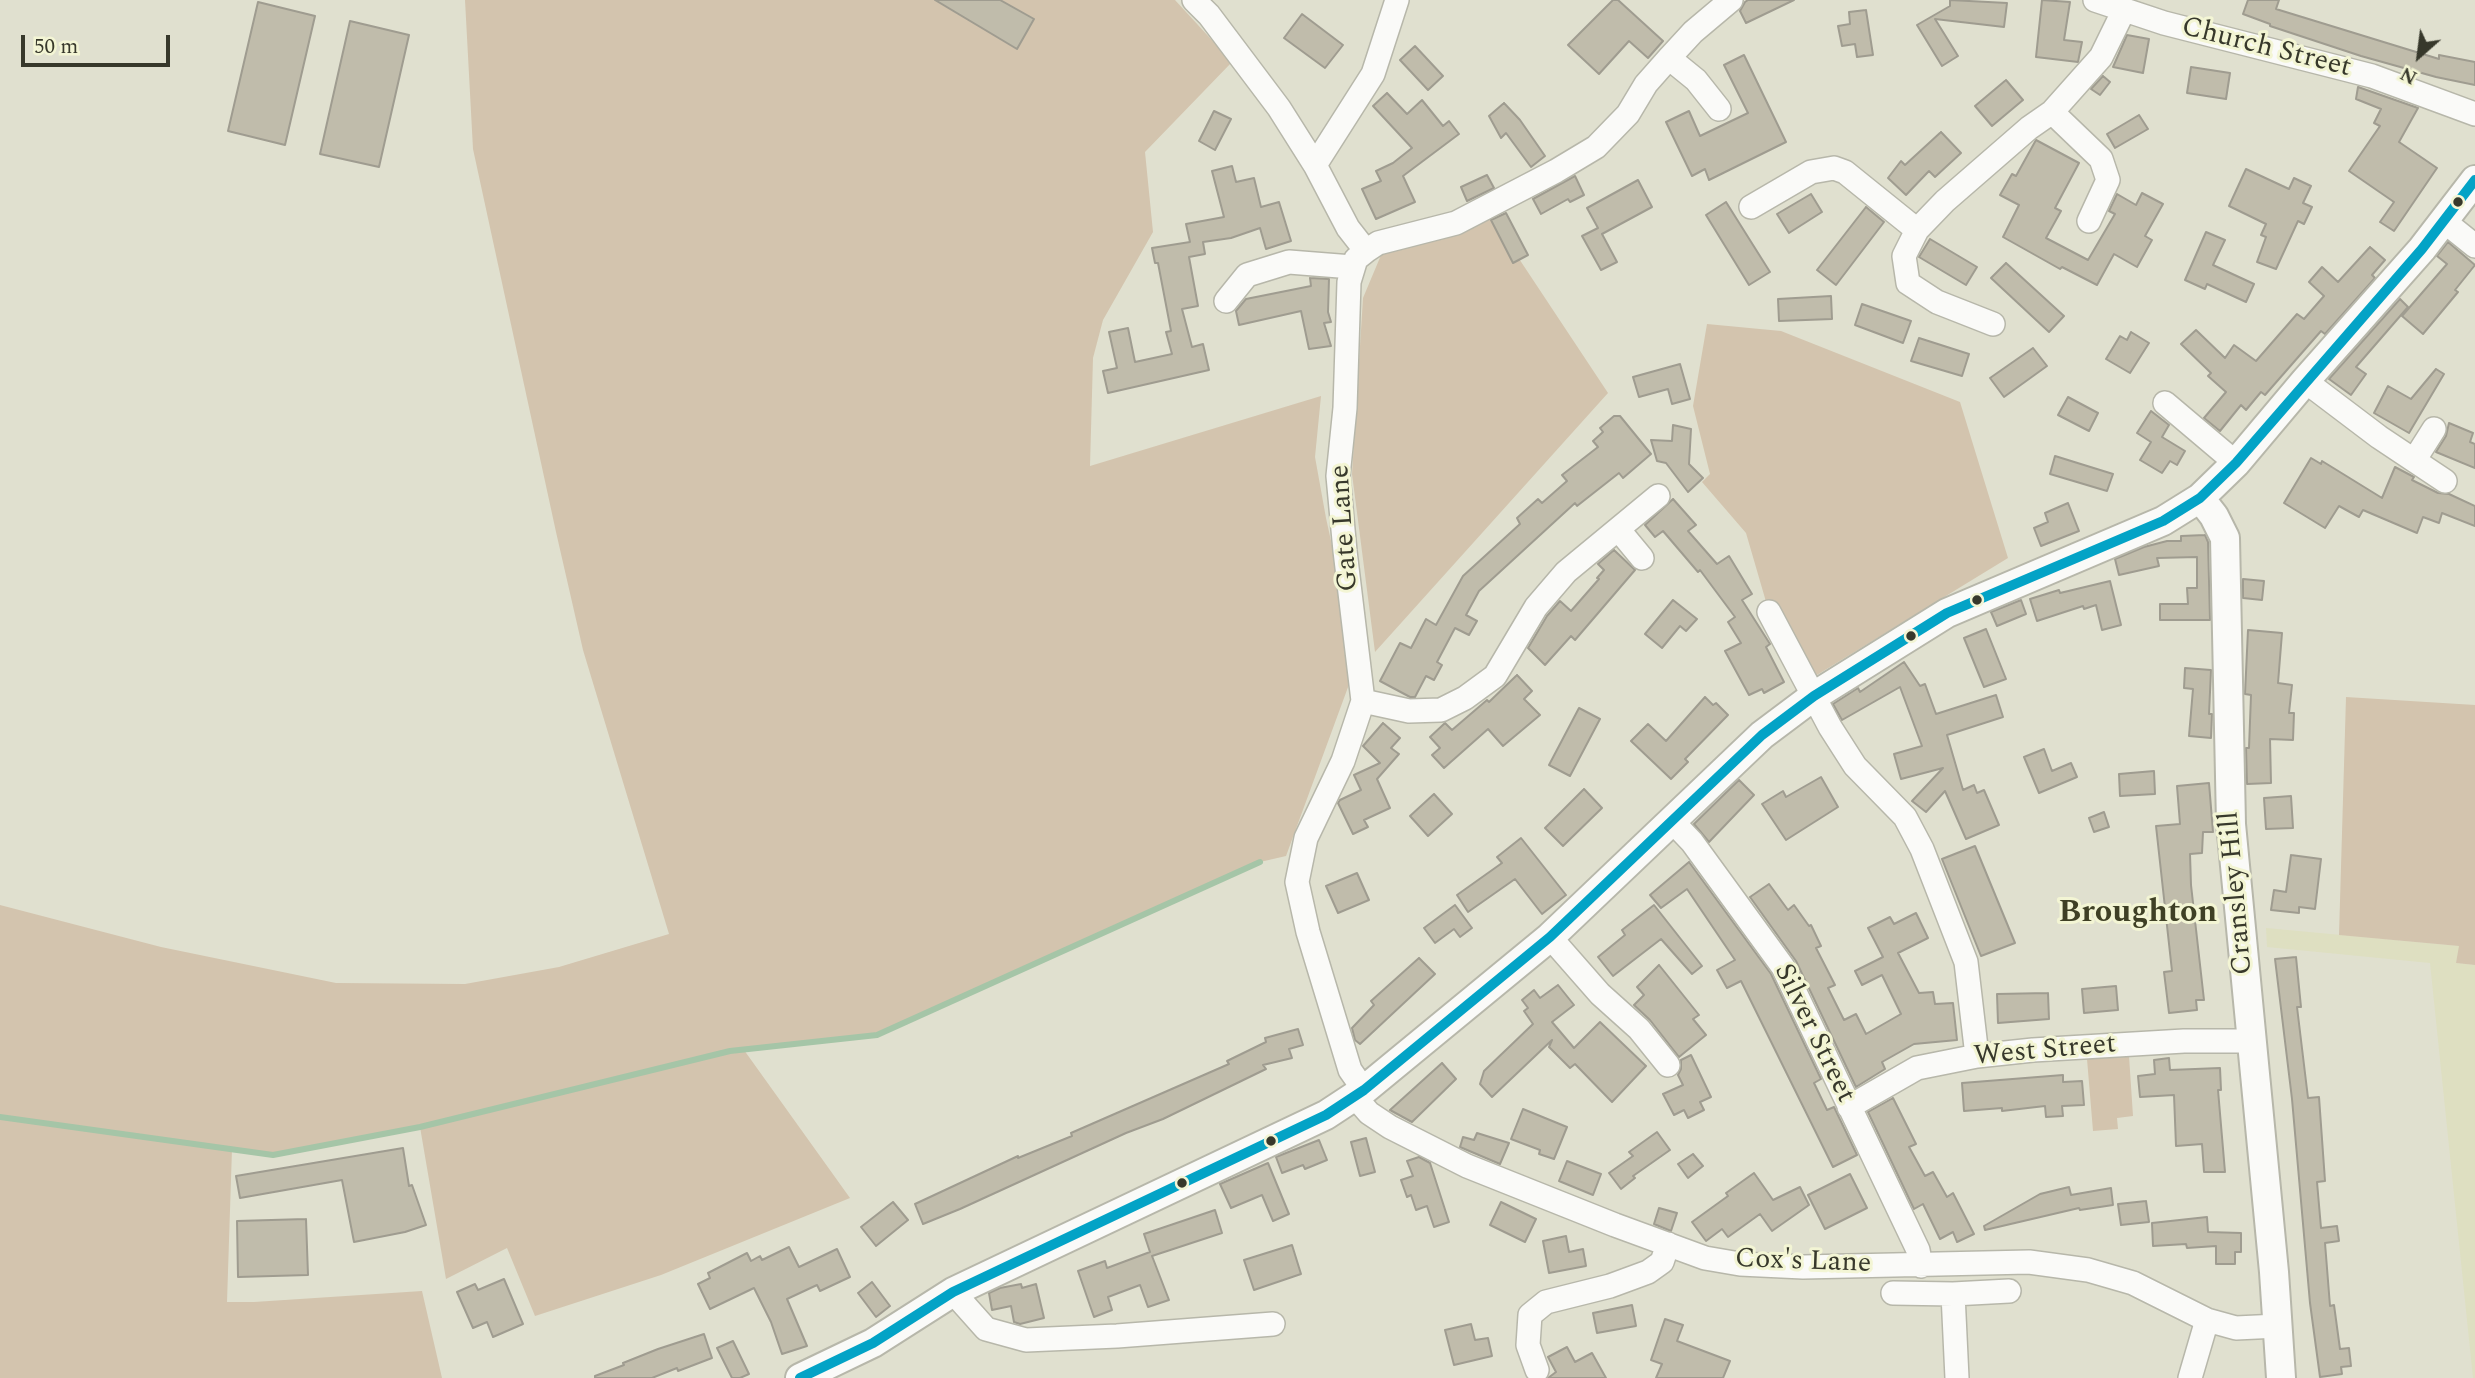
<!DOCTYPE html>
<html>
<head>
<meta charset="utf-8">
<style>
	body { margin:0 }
	#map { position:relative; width:2475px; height:1378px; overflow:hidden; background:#e0e0cf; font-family:Spectral,serif }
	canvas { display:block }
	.north { position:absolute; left:2384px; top:21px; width:70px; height:70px; -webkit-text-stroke:5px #f3f5d4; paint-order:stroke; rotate:208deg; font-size:19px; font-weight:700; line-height:28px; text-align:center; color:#37382b }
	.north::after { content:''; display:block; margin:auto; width:24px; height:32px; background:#37382b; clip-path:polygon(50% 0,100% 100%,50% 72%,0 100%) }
	.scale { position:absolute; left:21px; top:35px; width:149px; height:32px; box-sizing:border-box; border:4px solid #37382b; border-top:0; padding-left:9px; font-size:21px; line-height:24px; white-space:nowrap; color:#37382b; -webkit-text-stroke:5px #f3f5d4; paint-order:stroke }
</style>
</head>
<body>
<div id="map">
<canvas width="2475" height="1378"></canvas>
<div class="north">N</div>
<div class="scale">50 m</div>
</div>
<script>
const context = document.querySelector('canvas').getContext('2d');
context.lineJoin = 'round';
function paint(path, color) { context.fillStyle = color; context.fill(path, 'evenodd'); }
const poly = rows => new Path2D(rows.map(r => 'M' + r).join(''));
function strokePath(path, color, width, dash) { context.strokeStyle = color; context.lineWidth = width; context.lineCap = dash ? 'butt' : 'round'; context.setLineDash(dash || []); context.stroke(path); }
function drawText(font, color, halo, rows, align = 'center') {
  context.font = font + ' Spectral,serif'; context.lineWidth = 6; context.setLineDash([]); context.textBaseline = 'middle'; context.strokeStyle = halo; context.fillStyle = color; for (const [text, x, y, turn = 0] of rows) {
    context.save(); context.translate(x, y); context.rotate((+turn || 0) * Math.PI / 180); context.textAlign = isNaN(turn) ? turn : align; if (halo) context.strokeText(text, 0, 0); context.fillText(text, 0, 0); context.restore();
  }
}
const built = poly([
	[2266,928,2460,946,2456,963,2475,965,2475,1378,2473,1378,2430,963,2267,947]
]);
const green = poly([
	[465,0,1175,0,1232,62,1145,152,1153,232,1103,320,1093,358,1090,466,1321,396,1315,457,1326,518,1345,605,1351,679,1286,856,1260,862,877,1035,744,1050,850,1198,661,1275,535,1316,507,1248,446,1279,420,1127,273,1155,232,1149,227,1302,254,1302,422,1291,442,1378,0,1378,0,905,161,947,336,983,465,984,559,967,669,934,583,650,556,532,473,149],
	[1490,215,1608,393,1375,652,1352,474,1363,298,1384,248],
	[1707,324,1781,331,1960,402,2008,558,1807,681,1769,612,1746,533,1702,482,1710,474,1693,406],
	[2346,697,2475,705,2475,965,2456,963,2459,946,2339,935],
	[2129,1056,2133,1116,2117,1118,2118,1129,2093,1131,2087,1059]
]);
const stream = poly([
	[0,1117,273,1155,420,1127,730,1051,877,1035,1260,862]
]);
const building = poly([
	[935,0,1000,0,1034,19,1017,49,935,0],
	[1613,0,1618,0,1663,41,1648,58,1629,41,1599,74,1568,45,1613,0],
	[1748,0,1794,0,1746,23,1740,11,1745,2,1748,0],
	[1950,0,2007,3,2004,27,1935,19,1958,56,1942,66,1917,25,1950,6,1950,0],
	[2042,0,2070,2,2064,40,2082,42,2078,62,2036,57,2042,0],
	[2248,0,2279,0,2276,9,2439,59,2439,55,2475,62,2475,85,2436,77,2361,56,2270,26,2270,24,2243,14,2248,0],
	[258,2,315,16,285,145,228,131,258,2],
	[1866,10,1873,55,1857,57,1855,44,1842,46,1838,26,1850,24,1849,12,1866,10],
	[1302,14,1343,45,1325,68,1284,38,1302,14],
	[350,21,409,35,379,167,320,154,350,21],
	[2127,35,2149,39,2143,73,2113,67,2127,35],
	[1415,46,1443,76,1428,90,1400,60,1415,46],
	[1744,55,1786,142,1709,180,1705,169,1692,176,1666,122,1689,111,1700,136,1748,113,1724,65,1744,55],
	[2191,67,2230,73,2226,99,2187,93,2191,67],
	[2103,76,2110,82,2100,95,2091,89,2103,76],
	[2006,80,2023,100,1992,126,1975,106,2006,80],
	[2358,87,2418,108,2399,142,2437,168,2394,231,2380,222,2394,202,2349,171,2380,126,2374,123,2381,109,2356,99,2358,87],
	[1387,93,1407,114,1422,100,1443,126,1449,121,1459,134,1403,176,1415,202,1376,219,1362,189,1381,181,1376,171,1393,163,1412,148,1373,106,1387,93],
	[1504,103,1520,120,1545,156,1531,167,1506,133,1501,138,1489,116,1504,103],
	[1214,111,1231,119,1215,150,1199,141,1214,111],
	[2139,115,2148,129,2115,148,2107,134,2139,115],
	[1941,132,1961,153,1935,177,1929,171,1906,195,1888,178,1901,161,1905,165,1941,132],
	[2036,140,2079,163,2055,208,2061,211,2046,238,2088,260,2115,214,2109,211,2117,194,2136,205,2142,193,2163,204,2145,236,2152,240,2137,267,2114,254,2097,285,2062,267,2060,269,2003,237,2019,205,2000,195,2012,174,2016,176,2036,140],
	[1232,166,1236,182,1254,178,1261,207,1279,202,1291,241,1266,249,1260,228,1231,238,1203,242,1205,254,1189,257,1198,306,1182,309,1192,347,1203,344,1209,370,1108,393,1103,371,1117,368,1109,332,1128,328,1135,362,1172,354,1166,332,1171,331,1158,263,1155,263,1152,248,1190,242,1186,224,1224,217,1212,171,1232,166],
	[2246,169,2289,189,2294,178,2311,186,2303,203,2312,207,2304,224,2298,221,2276,269,2257,262,2266,237,2261,235,2266,224,2229,206,2246,169],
	[1487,175,1494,188,1467,201,1461,187,1487,175],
	[1575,176,1584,195,1570,202,1568,199,1541,214,1533,199,1575,176],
	[1638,180,1652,207,1602,234,1617,262,1601,270,1582,236,1598,228,1587,208,1638,180],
	[1811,194,1822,212,1789,233,1777,214,1811,194],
	[1726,202,1770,272,1749,285,1706,215,1726,202],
	[1866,207,1884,222,1836,285,1817,270,1866,207],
	[1506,213,1528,255,1513,263,1491,220,1506,213],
	[2206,232,2225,240,2213,265,2254,284,2246,302,2207,284,2205,289,2185,280,2206,232],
	[1930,239,1977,267,1966,285,1919,257,1930,239],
	[2448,242,2475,265,2455,290,2458,292,2423,334,2402,316,2447,264,2437,256,2448,242],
	[2370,247,2385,260,2372,275,2375,278,2325,334,2321,331,2265,395,2261,392,2246,410,2241,405,2220,431,2204,418,2226,392,2208,376,2211,373,2181,344,2196,330,2225,358,2234,345,2256,361,2297,314,2304,319,2324,296,2309,282,2322,267,2338,282,2370,247],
	[2006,263,2064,316,2049,332,1991,278,2006,263],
	[1310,278,1329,279,1328,312,1331,322,1324,323,1331,346,1309,349,1301,311,1239,325,1236,311,1246,299,1311,286,1310,278],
	[1831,296,1832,319,1779,321,1778,299,1831,296],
	[2400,299,2408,307,2356,367,2366,374,2351,395,2329,379,2400,299],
	[1862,304,1911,321,1903,343,1855,325,1862,304],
	[2131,332,2149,343,2130,373,2106,359,2120,336,2127,340,2131,332],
	[1919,338,1969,354,1962,376,1911,361,1919,338],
	[2033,348,2047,366,2004,397,1990,378,2033,348],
	[1680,364,1690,399,1672,404,1668,389,1639,397,1633,377,1680,364],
	[2436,369,2444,374,2409,433,2374,413,2388,386,2411,399,2436,369],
	[2068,397,2098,413,2089,431,2058,415,2068,397],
	[2151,411,2169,425,2162,437,2185,451,2177,465,2170,461,2162,473,2140,460,2151,442,2137,433,2151,411],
	[1614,416,1620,416,1651,454,1623,478,1619,473,1577,506,1575,503,1479,591,1466,615,1477,621,1469,635,1455,628,1437,662,1442,665,1434,680,1426,676,1415,697,1410,697,1380,681,1400,643,1411,648,1426,619,1436,625,1463,576,1520,524,1517,518,1538,499,1542,503,1567,481,1562,475,1598,447,1593,441,1603,432,1600,428,1614,416],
	[2449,423,2473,433,2470,442,2475,444,2475,468,2436,452,2446,436,2449,423],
	[1673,425,1691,429,1689,464,1703,478,1688,492,1666,463,1657,461,1651,440,1672,441,1673,425],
	[2055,456,2113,474,2107,491,2050,474,2055,456],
	[2311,458,2321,464,2322,461,2382,498,2395,467,2414,477,2412,480,2438,493,2449,494,2475,506,2475,526,2442,513,2439,523,2423,517,2417,533,2363,510,2359,517,2339,506,2325,528,2284,503,2311,458],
	[1673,499,1696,525,1688,531,1717,564,1729,556,1752,594,1742,600,1770,644,1766,647,1784,682,1764,693,1762,689,1749,695,1725,651,1741,643,1728,622,1735,617,1700,570,1698,572,1663,531,1655,537,1645,525,1673,499],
	[2068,503,2079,531,2041,546,2034,528,2048,522,2045,513,2068,503],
	[2205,535,2208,542,2210,620,2160,620,2160,604,2188,604,2187,588,2197,588,2197,557,2157,558,2159,566,2119,575,2115,559,2144,547,2167,541,2181,541,2181,536,2205,535],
	[1614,550,1635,570,1575,640,1571,636,1545,665,1528,648,1547,616,1560,601,1571,611,1599,579,1597,578,1604,570,1598,564,1614,550],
	[2243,579,2264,581,2262,600,2243,598,2243,579],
	[2110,581,2121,625,2102,630,2096,605,2084,609,2083,606,2037,621,2030,599,2059,590,2060,593,2110,581],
	[1673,600,1697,619,1686,631,1680,626,1662,648,1645,634,1673,600],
	[2021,600,2026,614,1997,626,1991,612,2021,600],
	[1986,629,2006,679,1984,687,1964,638,1986,629],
	[2248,630,2282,633,2278,683,2292,685,2289,713,2294,713,2293,740,2270,739,2271,783,2247,784,2246,748,2249,748,2251,695,2245,694,2248,630],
	[1904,662,1920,686,1925,684,1936,714,1996,695,2003,717,1947,735,1963,790,1974,785,1977,793,1984,790,1999,825,1966,839,1945,791,1926,812,1912,801,1943,768,1901,779,1894,754,1922,746,1900,687,1842,720,1833,704,1858,688,1860,692,1904,662],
	[2185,668,2211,670,2209,714,2212,714,2211,738,2189,736,2193,689,2184,688,2185,668],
	[1517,675,1532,691,1524,699,1540,715,1503,746,1488,729,1444,768,1432,755,1440,748,1430,737,1445,723,1452,730,1487,700,1489,702,1517,675],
	[1705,697,1713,705,1716,703,1728,715,1685,759,1688,762,1671,779,1631,741,1648,724,1666,741,1705,697],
	[1579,708,1600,719,1570,776,1549,765,1579,708],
	[1383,723,1400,738,1391,748,1399,754,1377,779,1390,808,1364,820,1368,827,1353,834,1338,803,1340,800,1361,790,1354,775,1380,763,1363,746,1383,723],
	[2044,749,2052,771,2071,763,2077,777,2039,793,2024,757,2044,749],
	[2154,771,2155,794,2120,796,2119,774,2154,771],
	[1821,777,1838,807,1786,840,1762,804,1783,791,1786,797,1821,777],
	[1739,780,1754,795,1709,842,1694,824,1739,780],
	[2209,783,2213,832,2203,832,2202,853,2190,854,2191,885,2204,1000,2196,1000,2197,1010,2169,1013,2164,972,2172,971,2156,826,2180,824,2177,786,2209,783],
	[1584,789,1602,808,1563,846,1545,828,1584,789],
	[1434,794,1452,814,1428,836,1410,816,1434,794],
	[2291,796,2293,828,2266,829,2264,798,2291,796],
	[2104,812,2109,827,2094,832,2089,818,2104,812],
	[1521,838,1566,895,1542,914,1515,879,1468,912,1457,895,1502,863,1497,857,1521,838],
	[1975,846,2015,943,1981,956,1942,859,1975,846],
	[2291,855,2321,859,2315,909,2299,907,2299,913,2271,910,2274,890,2286,892,2291,855],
	[1689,862,1771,974,1821,1079,1814,1083,1827,1110,1834,1107,1857,1155,1833,1167,1741,981,1727,988,1717,970,1735,960,1687,889,1661,908,1650,895,1689,862],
	[1357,873,1369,900,1338,913,1326,886,1357,873],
	[1769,884,1788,910,1794,905,1809,926,1811,925,1821,946,1816,948,1835,985,1828,988,1844,1020,1856,1014,1866,1034,1901,1014,1882,975,1862,985,1855,971,1883,957,1868,928,1890,917,1894,924,1916,913,1928,938,1898,953,1919,993,1933,992,1935,1004,1953,1003,1957,1040,1914,1044,1882,1062,1885,1069,1856,1087,1796,961,1750,897,1769,884],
	[1455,905,1472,928,1460,937,1454,929,1435,943,1424,928,1455,905],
	[1654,905,1702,966,1692,974,1661,939,1613,976,1598,957,1625,935,1622,930,1654,905],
	[2296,957,2301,1007,2297,1007,2308,1098,2319,1097,2325,1181,2317,1182,2321,1228,2337,1226,2339,1241,2325,1243,2330,1306,2334,1305,2340,1349,2349,1348,2351,1366,2341,1367,2342,1374,2320,1377,2310,1303,2292,1099,2275,959,2296,957],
	[1419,958,1435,974,1360,1044,1355,1040,1352,1028,1374,1005,1371,1001,1419,958],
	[1659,965,1699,1015,1693,1019,1706,1035,1679,1057,1650,1020,1634,1005,1644,995,1637,987,1659,965],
	[1558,985,1574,1005,1552,1022,1574,1048,1600,1022,1646,1066,1612,1102,1575,1064,1570,1068,1549,1047,1552,1040,1492,1097,1480,1084,1484,1071,1533,1024,1524,1011,1528,1008,1522,1000,1534,990,1540,998,1558,985],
	[2116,986,2118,1010,2084,1013,2082,989,2116,986],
	[2048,993,2049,1019,1998,1023,1997,994,2048,993],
	[1298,1029,1303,1045,1289,1049,1292,1058,1263,1065,1266,1069,1163,1119,1126,1133,960,1209,923,1224,915,1204,1018,1156,1018,1158,1072,1136,1071,1133,1229,1064,1227,1061,1266,1042,1265,1038,1298,1029],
	[1691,1055,1711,1097,1700,1102,1704,1110,1688,1118,1684,1110,1674,1115,1663,1094,1683,1085,1678,1075,1681,1069,1681,1060,1691,1055],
	[2169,1058,2170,1070,2220,1068,2221,1090,2218,1090,2225,1172,2204,1172,2202,1144,2176,1146,2174,1095,2140,1097,2138,1076,2155,1074,2154,1060,2169,1058],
	[1442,1063,1456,1079,1412,1122,1390,1110,1442,1063],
	[2063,1075,2063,1082,2082,1081,2084,1105,2062,1106,2063,1116,2046,1117,2045,1106,2002,1111,2002,1108,1964,1111,1962,1083,2063,1075],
	[1893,1098,1916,1144,1909,1147,1925,1176,1933,1172,1947,1197,1953,1193,1974,1234,1957,1242,1953,1232,1940,1239,1923,1204,1914,1209,1868,1112,1893,1098],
	[1523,1109,1567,1127,1554,1159,1539,1154,1540,1150,1511,1139,1523,1109],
	[1657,1132,1670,1150,1633,1176,1635,1178,1621,1189,1609,1173,1633,1156,1629,1152,1657,1132],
	[1477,1133,1509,1143,1500,1164,1460,1147,1463,1137,1474,1140,1477,1133],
	[1366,1138,1375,1172,1360,1176,1351,1142,1366,1138],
	[1319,1140,1327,1160,1305,1169,1303,1165,1282,1173,1276,1157,1319,1140],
	[403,1148,409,1186,412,1185,426,1225,405,1232,354,1242,342,1180,240,1198,236,1176,403,1148],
	[1693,1154,1703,1166,1688,1178,1678,1164,1693,1154],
	[1419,1157,1430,1163,1449,1222,1434,1227,1427,1206,1416,1210,1411,1195,1407,1197,1401,1180,1413,1176,1407,1161,1419,1157],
	[1567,1161,1601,1174,1593,1195,1559,1181,1567,1161],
	[1268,1163,1289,1214,1273,1221,1262,1195,1231,1208,1220,1184,1268,1163],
	[1754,1173,1773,1200,1800,1187,1809,1205,1772,1231,1760,1214,1728,1237,1722,1229,1706,1241,1692,1222,1728,1196,1726,1193,1754,1173],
	[1850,1174,1867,1208,1825,1229,1808,1195,1850,1174],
	[2069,1187,2071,1195,2111,1188,2113,1205,2080,1210,2079,1208,1985,1230,1984,1226,2040,1194,2069,1187],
	[2146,1201,2149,1222,2121,1225,2118,1204,2146,1201],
	[893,1202,908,1220,876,1246,861,1227,893,1202],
	[1501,1202,1536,1219,1525,1242,1490,1225,1501,1202],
	[1659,1208,1677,1213,1671,1231,1654,1224,1659,1208],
	[1215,1210,1222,1233,1152,1256,1169,1300,1148,1307,1140,1285,1108,1297,1112,1310,1094,1317,1078,1271,1105,1261,1107,1268,1150,1252,1144,1234,1215,1210],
	[2207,1217,2208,1232,2241,1233,2241,1252,2235,1252,2235,1264,2216,1264,2216,1246,2187,1248,2186,1244,2153,1246,2152,1223,2207,1217],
	[306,1219,308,1275,238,1277,237,1221,306,1219],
	[1566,1236,1569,1252,1583,1249,1586,1266,1549,1273,1543,1241,1566,1236],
	[1292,1245,1301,1274,1254,1290,1244,1260,1292,1245],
	[789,1247,799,1267,837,1249,850,1277,820,1291,817,1285,787,1299,807,1346,782,1354,771,1322,754,1288,710,1309,698,1284,710,1278,708,1273,747,1253,751,1261,760,1256,762,1260,789,1247],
	[504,1279,523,1324,493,1337,487,1322,473,1328,457,1292,475,1284,478,1290,504,1279],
	[872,1282,890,1306,876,1317,858,1293,872,1282],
	[1021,1284,1022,1288,1036,1284,1044,1318,1020,1324,1014,1322,1011,1306,992,1310,989,1293,1000,1288,1021,1284],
	[1632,1305,1636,1326,1597,1333,1593,1313,1632,1305],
	[1665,1319,1683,1325,1677,1341,1730,1361,1723,1378,1656,1378,1662,1364,1651,1360,1665,1319],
	[1471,1324,1475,1340,1488,1338,1492,1356,1454,1365,1445,1330,1471,1324],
	[704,1334,712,1358,678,1371,677,1368,652,1378,595,1378,595,1376,624,1365,623,1363,658,1349,704,1334],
	[733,1341,749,1374,740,1378,732,1378,717,1348,733,1341],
	[1567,1347,1575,1362,1592,1353,1606,1378,1548,1378,1556,1372,1548,1357,1567,1347]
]);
const minor = poly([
	[1194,0,1209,15,1279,108,1315,165,1348,228,1366,251,1356,259,1349,282,1345,408,1338,476,1345,551,1363,701,1343,761,1306,838,1297,882,1308,932,1350,1070,1364,1090],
	[2095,0,2164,23,2372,76,2475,114],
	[1669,58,1696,80,1719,109],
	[2052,112,2101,159,2108,180,2089,221],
	[1315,165,1373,74,1397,0],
	[1751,207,1811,172,1834,168,1845,172,1917,230,1904,256,1908,283,1937,302,1993,324],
	[2445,222,2475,246],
	[1917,230,1945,201,2029,128,2052,112,2101,57,2124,10],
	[1366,251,1378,243,1456,223,1556,171,1596,147,1628,114,1646,84,1669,58,1693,32,1731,0],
	[1226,301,1247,275,1289,262,1352,267],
	[2305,381,2379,437,2445,481],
	[2165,403,2236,463],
	[2415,459,2434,429],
	[1618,529,1642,558],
	[1769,612,1830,727,1855,766,1905,817,1922,849,1966,962,1977,1056],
	[1363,701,1409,711,1441,710,1465,698,1495,676,1536,607,1566,572,1658,496],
	[1672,821,1692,842,1783,967,1918,1250,1921,1266],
	[1550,937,1600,994,1639,1029,1668,1065],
	[1355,1097,1369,1113,1390,1127,1467,1166,1615,1225,1705,1258,1740,1264,1803,1267,2029,1262,2088,1270,2133,1283,2207,1320,2236,1328,2278,1326],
	[1849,1107,1917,1068,1977,1056,2033,1050,2184,1041,2252,1041],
	[953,1292,986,1329,1026,1340,1117,1336,1273,1324],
	[1893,1293,1953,1294,2009,1291],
	[1953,1294,1957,1378],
	[1537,1370,1528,1345,1530,1315,1546,1302,1610,1286,1648,1272,1662,1262,1668,1244],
	[2190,1378,2207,1320]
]);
const tertiary = poly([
	[2200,498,2214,516,2225,538,2231,824,2274,1272,2281,1378],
	[800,1378,873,1343,953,1292,1326,1115,1364,1090,1550,937,1762,735,1814,696,1947,613,2163,521,2200,498,2236,463,2305,381,2422,249,2475,180]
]);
const bus1 = poly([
	[800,1378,873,1343,953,1292,1326,1115,1364,1090,1550,937,1762,735,1814,696,1947,613,2163,521,2200,498,2236,463,2422,249,2475,180]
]);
const markers = [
	[2458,202,6,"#37382b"],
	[1977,600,6,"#37382b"],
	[1911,636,6,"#37382b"],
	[1271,1141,6,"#37382b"],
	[1182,1183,6,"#37382b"]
];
const streetNames = [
	["Church Street",2266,49,14],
	["Gate Lane",1346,528,-94],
	["Cransley Hill",2238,893,-95],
	["Silver Street",1813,1034,64],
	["West Street",2045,1052,-5],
	["Cox's Lane",1803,1263,2]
];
const quarterNames = [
	["Broughton",2138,915]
];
paint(built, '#dedfc1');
paint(green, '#d3c4ae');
strokePath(stream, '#a5c5a7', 6);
paint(building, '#c0bcab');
strokePath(building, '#9f9c90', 2);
strokePath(minor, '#b7b7aa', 26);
strokePath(tertiary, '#b7b7aa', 32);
strokePath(minor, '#fafaf8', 23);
strokePath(tertiary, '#fafaf8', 28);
strokePath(bus1, '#03a3c6', 10);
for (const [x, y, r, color] of markers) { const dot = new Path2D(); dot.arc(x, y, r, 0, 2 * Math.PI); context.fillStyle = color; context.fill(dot); strokePath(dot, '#f3f5d4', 2.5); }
drawText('28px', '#37382b', '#f3f5d4', streetNames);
drawText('bold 32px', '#3f4025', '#f3f5d4', quarterNames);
</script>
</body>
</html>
